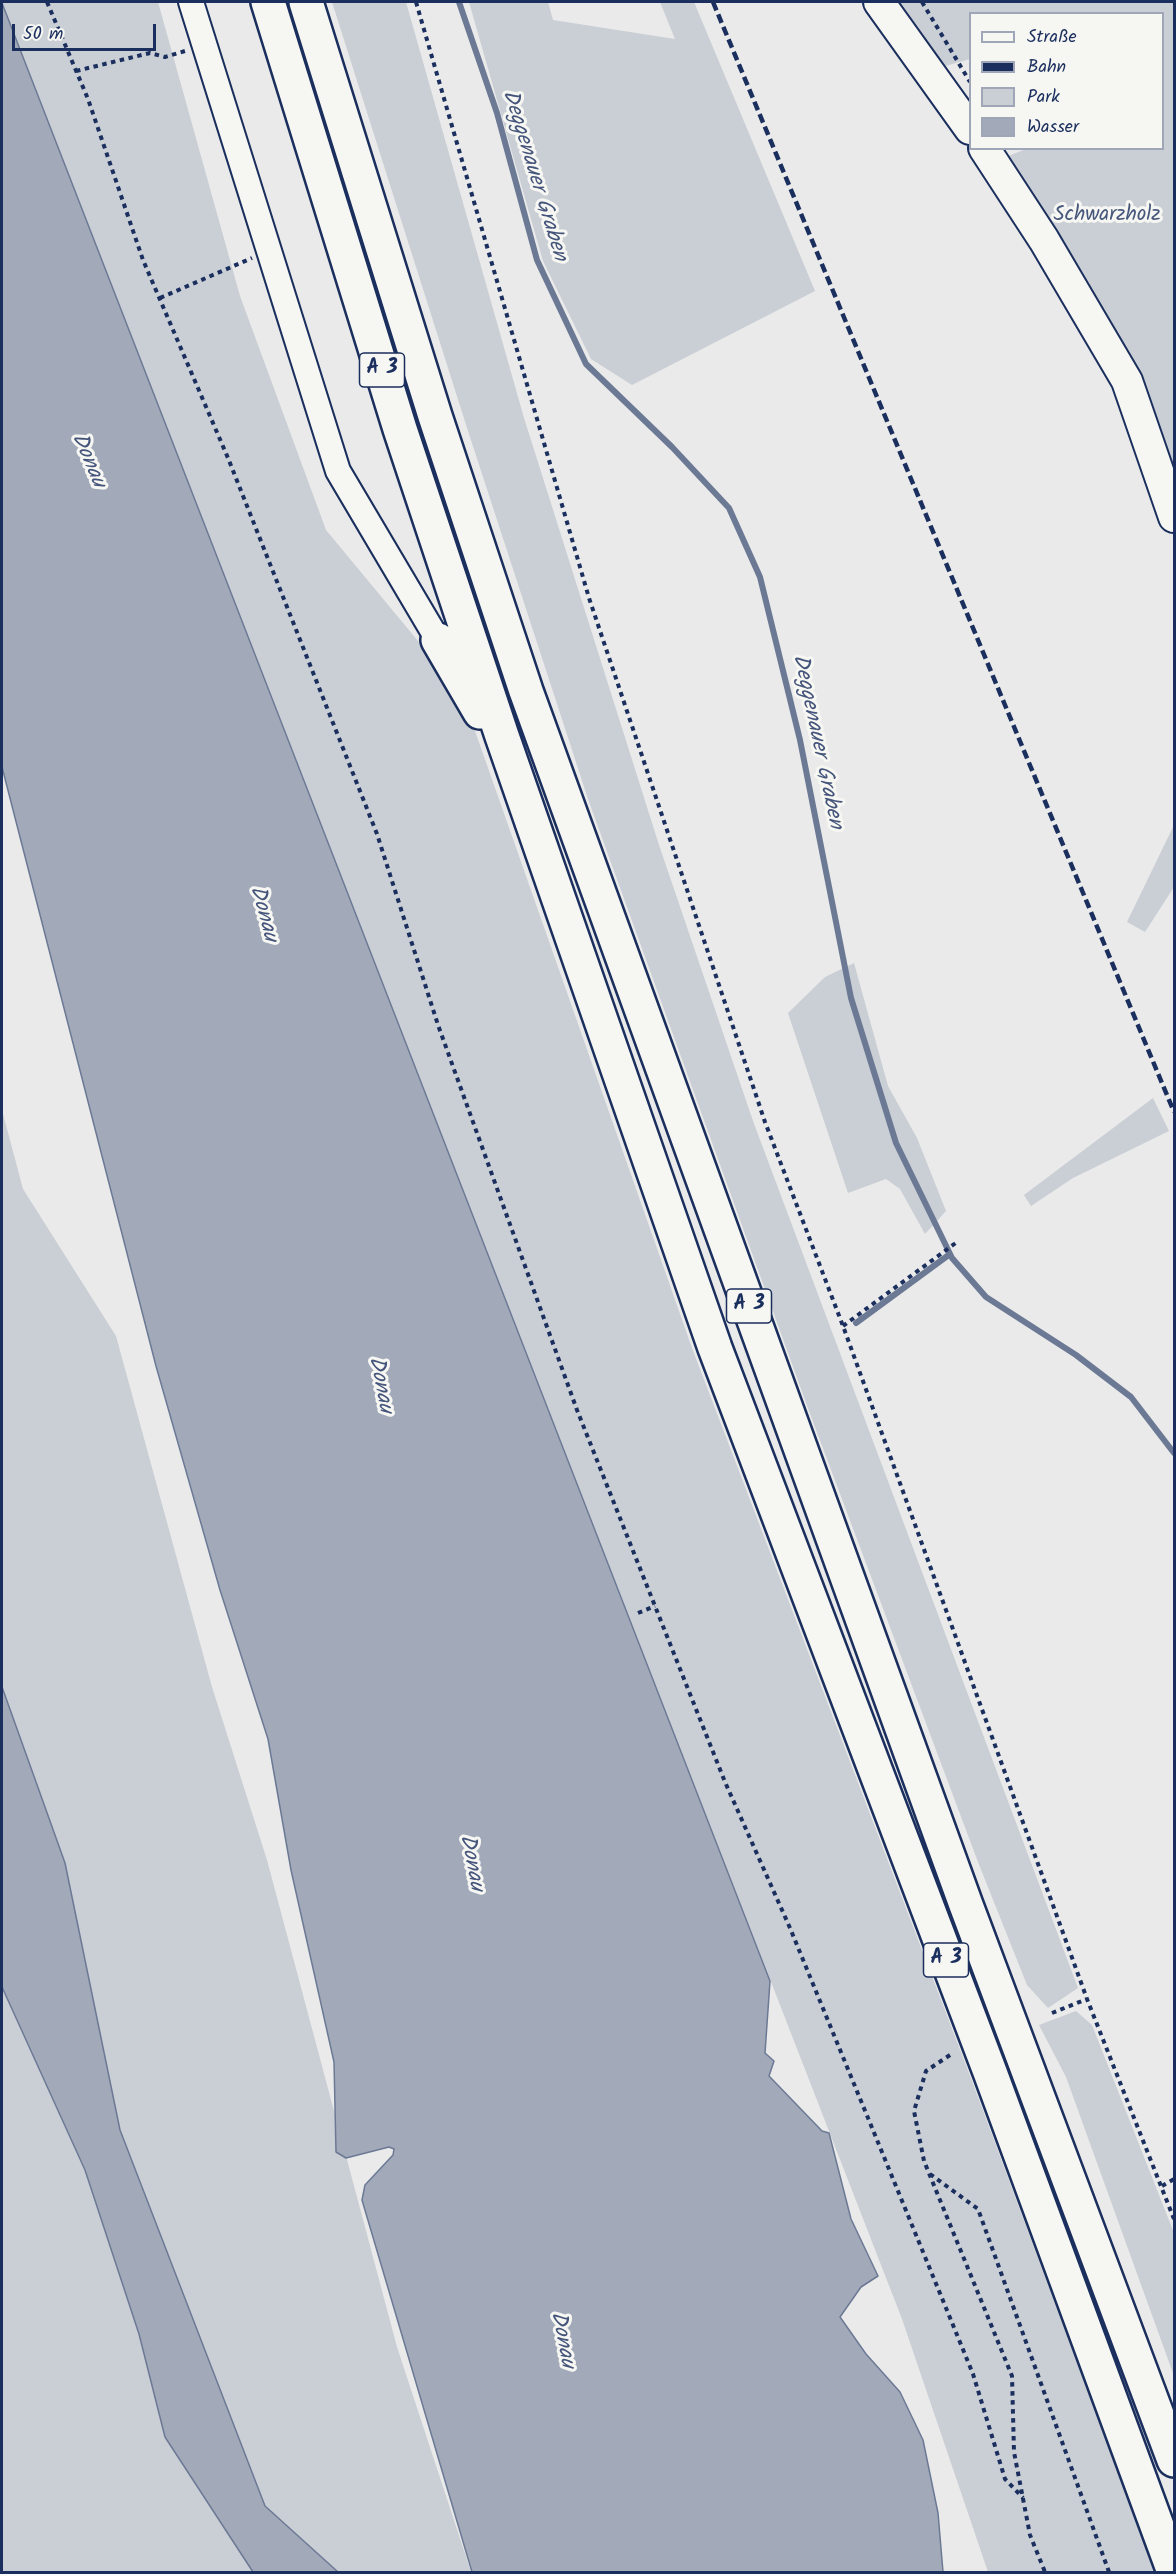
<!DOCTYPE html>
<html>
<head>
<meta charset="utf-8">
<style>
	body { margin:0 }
	#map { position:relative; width:1176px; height:2574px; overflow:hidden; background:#e9eae9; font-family:Kalam,sans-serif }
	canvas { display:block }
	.frame { position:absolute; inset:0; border:3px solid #1b2f5e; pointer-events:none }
	.legend { position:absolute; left:969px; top:12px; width:195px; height:138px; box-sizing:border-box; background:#f6f6f2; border:2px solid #9ea6b7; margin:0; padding:8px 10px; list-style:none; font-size:18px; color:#1b2f5e }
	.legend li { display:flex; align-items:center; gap:12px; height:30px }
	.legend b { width:30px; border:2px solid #9ea6b7 }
	.scale { position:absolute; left:12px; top:24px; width:144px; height:27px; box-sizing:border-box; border:3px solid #1b2f5e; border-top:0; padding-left:8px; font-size:18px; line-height:21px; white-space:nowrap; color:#1b2f5e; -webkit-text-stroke:4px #f6f6f2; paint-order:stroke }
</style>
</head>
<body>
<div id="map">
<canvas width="1176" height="2574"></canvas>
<div class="frame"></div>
<ul class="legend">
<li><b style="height:8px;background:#f6f6f2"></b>Straße</li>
<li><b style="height:8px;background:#1b2f5e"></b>Bahn</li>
<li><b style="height:16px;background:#caced5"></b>Park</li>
<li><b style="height:16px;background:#a2aaba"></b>Wasser</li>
</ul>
<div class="scale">50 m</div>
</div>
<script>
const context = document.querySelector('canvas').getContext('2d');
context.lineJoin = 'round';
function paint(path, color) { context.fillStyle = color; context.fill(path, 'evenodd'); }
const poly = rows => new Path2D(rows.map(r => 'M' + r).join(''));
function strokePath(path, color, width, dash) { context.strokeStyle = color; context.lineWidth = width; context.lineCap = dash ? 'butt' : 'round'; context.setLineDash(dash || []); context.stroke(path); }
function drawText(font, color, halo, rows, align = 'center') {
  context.font = font + ' Kalam,sans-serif'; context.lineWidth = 6; context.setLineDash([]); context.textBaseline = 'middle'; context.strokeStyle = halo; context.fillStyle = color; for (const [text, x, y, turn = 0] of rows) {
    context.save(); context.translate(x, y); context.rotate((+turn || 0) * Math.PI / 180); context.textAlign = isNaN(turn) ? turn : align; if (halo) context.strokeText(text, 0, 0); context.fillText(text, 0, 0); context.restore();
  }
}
const green = poly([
	[2,2,158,2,240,296,326,530,462,694,692,1348,972,2081,1155,2572,988,2572,902,2319],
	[332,2,406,2,524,418,659,845,753,1121,1078,1988,1048,2008,1027,1985,978,1862,809,1411,588,799,468,431],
	[469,2,548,2,553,20,675,39,660,2,694,2,815,291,632,385,591,359,543,261],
	[889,2,1174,2,1174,516,1126,378,993,162,1026,149,1162,148,1162,14,970,14,970,59,931,70],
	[1174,825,1174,887,1145,932,1127,922],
	[854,963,888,1086,917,1138,946,1211,925,1234,900,1189,886,1179,848,1193,788,1013,825,977],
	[1153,1098,1169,1131,1073,1178,1031,1206,1024,1195],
	[2,1110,23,1189,116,1336,212,1687,267,1860,397,2347,471,2572,338,2572,265,2506,120,2130,65,1863,2,1687],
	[2,1987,85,2170,139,2334,165,2437,253,2572,2,2572],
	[1076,2011,1092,2025,1174,2233,1174,2376,1066,2077,1039,2025]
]);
const water = poly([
	[2,3,770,1981,765,2053,774,2061,769,2076,822,2131,829,2133,851,2219,878,2276,861,2287,840,2317,866,2354,900,2392,923,2440,938,2513,943,2572,472,2572,362,2200,365,2185,393,2155,394,2149,389,2147,346,2158,336,2152,334,2062,291,1870,268,1739,220,1590,156,1366,2,767,2,3],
	[2,1687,65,1863,120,2130,265,2506,338,2572,253,2572,165,2437,139,2334,85,2170,2,1987,2,1687]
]);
const stream = poly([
	[459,2,497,113,537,260,586,364,672,447,729,508,760,577,800,740,851,998,896,1143,952,1258,986,1297,1076,1355,1131,1397,1174,1453],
	[856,1323,950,1254]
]);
const path = poly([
	[47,2,88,99,143,260,228,458,377,834,438,1025,577,1410,725,1782,790,1928,946,2308,973,2374,1005,2479,1023,2498],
	[416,2,589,598,765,1122,843,1326,1087,1999,1174,2219],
	[922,2,970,82],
	[76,71,150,53,165,57,185,51],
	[160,298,252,258],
	[843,1326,957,1242],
	[638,1613,655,1606],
	[1052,2013,1087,1999],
	[950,2055,926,2071,914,2111,924,2161,1012,2376,1014,2452,1030,2535,1045,2572],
	[930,2174,978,2209,1109,2572],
	[1162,2186,1174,2179]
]);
const minor = poly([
	[191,2,338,471,438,640]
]);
const major = poly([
	[879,2,970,129],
	[984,148,1044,240,1127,381,1174,517]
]);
const highway = poly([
	[268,2,400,429,502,736,715,1348,990,2072,1174,2572],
	[306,2,435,416,526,691,966,1905,1174,2460],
	[438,640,480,712]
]);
const rail = poly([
	[713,2,1174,1112]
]);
const shields = [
	[382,370,45],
	[749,1306,45],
	[946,1960,45]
];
const shieldNames = [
	["A 3",382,370],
	["A 3",749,1306],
	["A 3",946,1960]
];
const parkNames = [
	["Schwarzholz",1107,216]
];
const waterNames = [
	["Deggenauer Graben",533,176,73],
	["Donau",87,461,67],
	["Deggenauer Graben",816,742,78],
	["Donau",262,914,75],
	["Donau",379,1385,79],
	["Donau",470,1863,79],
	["Donau",561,2340,79]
];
paint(green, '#caced5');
paint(water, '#a2aaba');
strokePath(water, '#6c7995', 1.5);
strokePath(stream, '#6c7995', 6);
strokePath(minor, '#1b2f5e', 28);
strokePath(major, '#1b2f5e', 34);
strokePath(highway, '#1b2f5e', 38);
strokePath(path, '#1b2f5e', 4, [4.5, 4.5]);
strokePath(minor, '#f6f6f2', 24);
strokePath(major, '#f6f6f2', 30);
strokePath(highway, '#f6f6f2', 33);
strokePath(rail, '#1b2f5e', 4.5, [9, 4.5]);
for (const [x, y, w] of shields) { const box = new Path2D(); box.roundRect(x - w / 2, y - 17, w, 34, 4.5); context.fillStyle = '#f6f6f2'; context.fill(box); strokePath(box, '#1b2f5e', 1.5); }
drawText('bold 20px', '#1b2f5e', null, shieldNames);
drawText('21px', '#47577c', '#f6f6f2', parkNames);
drawText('italic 22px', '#44547a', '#f6f6f2', waterNames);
</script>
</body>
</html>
